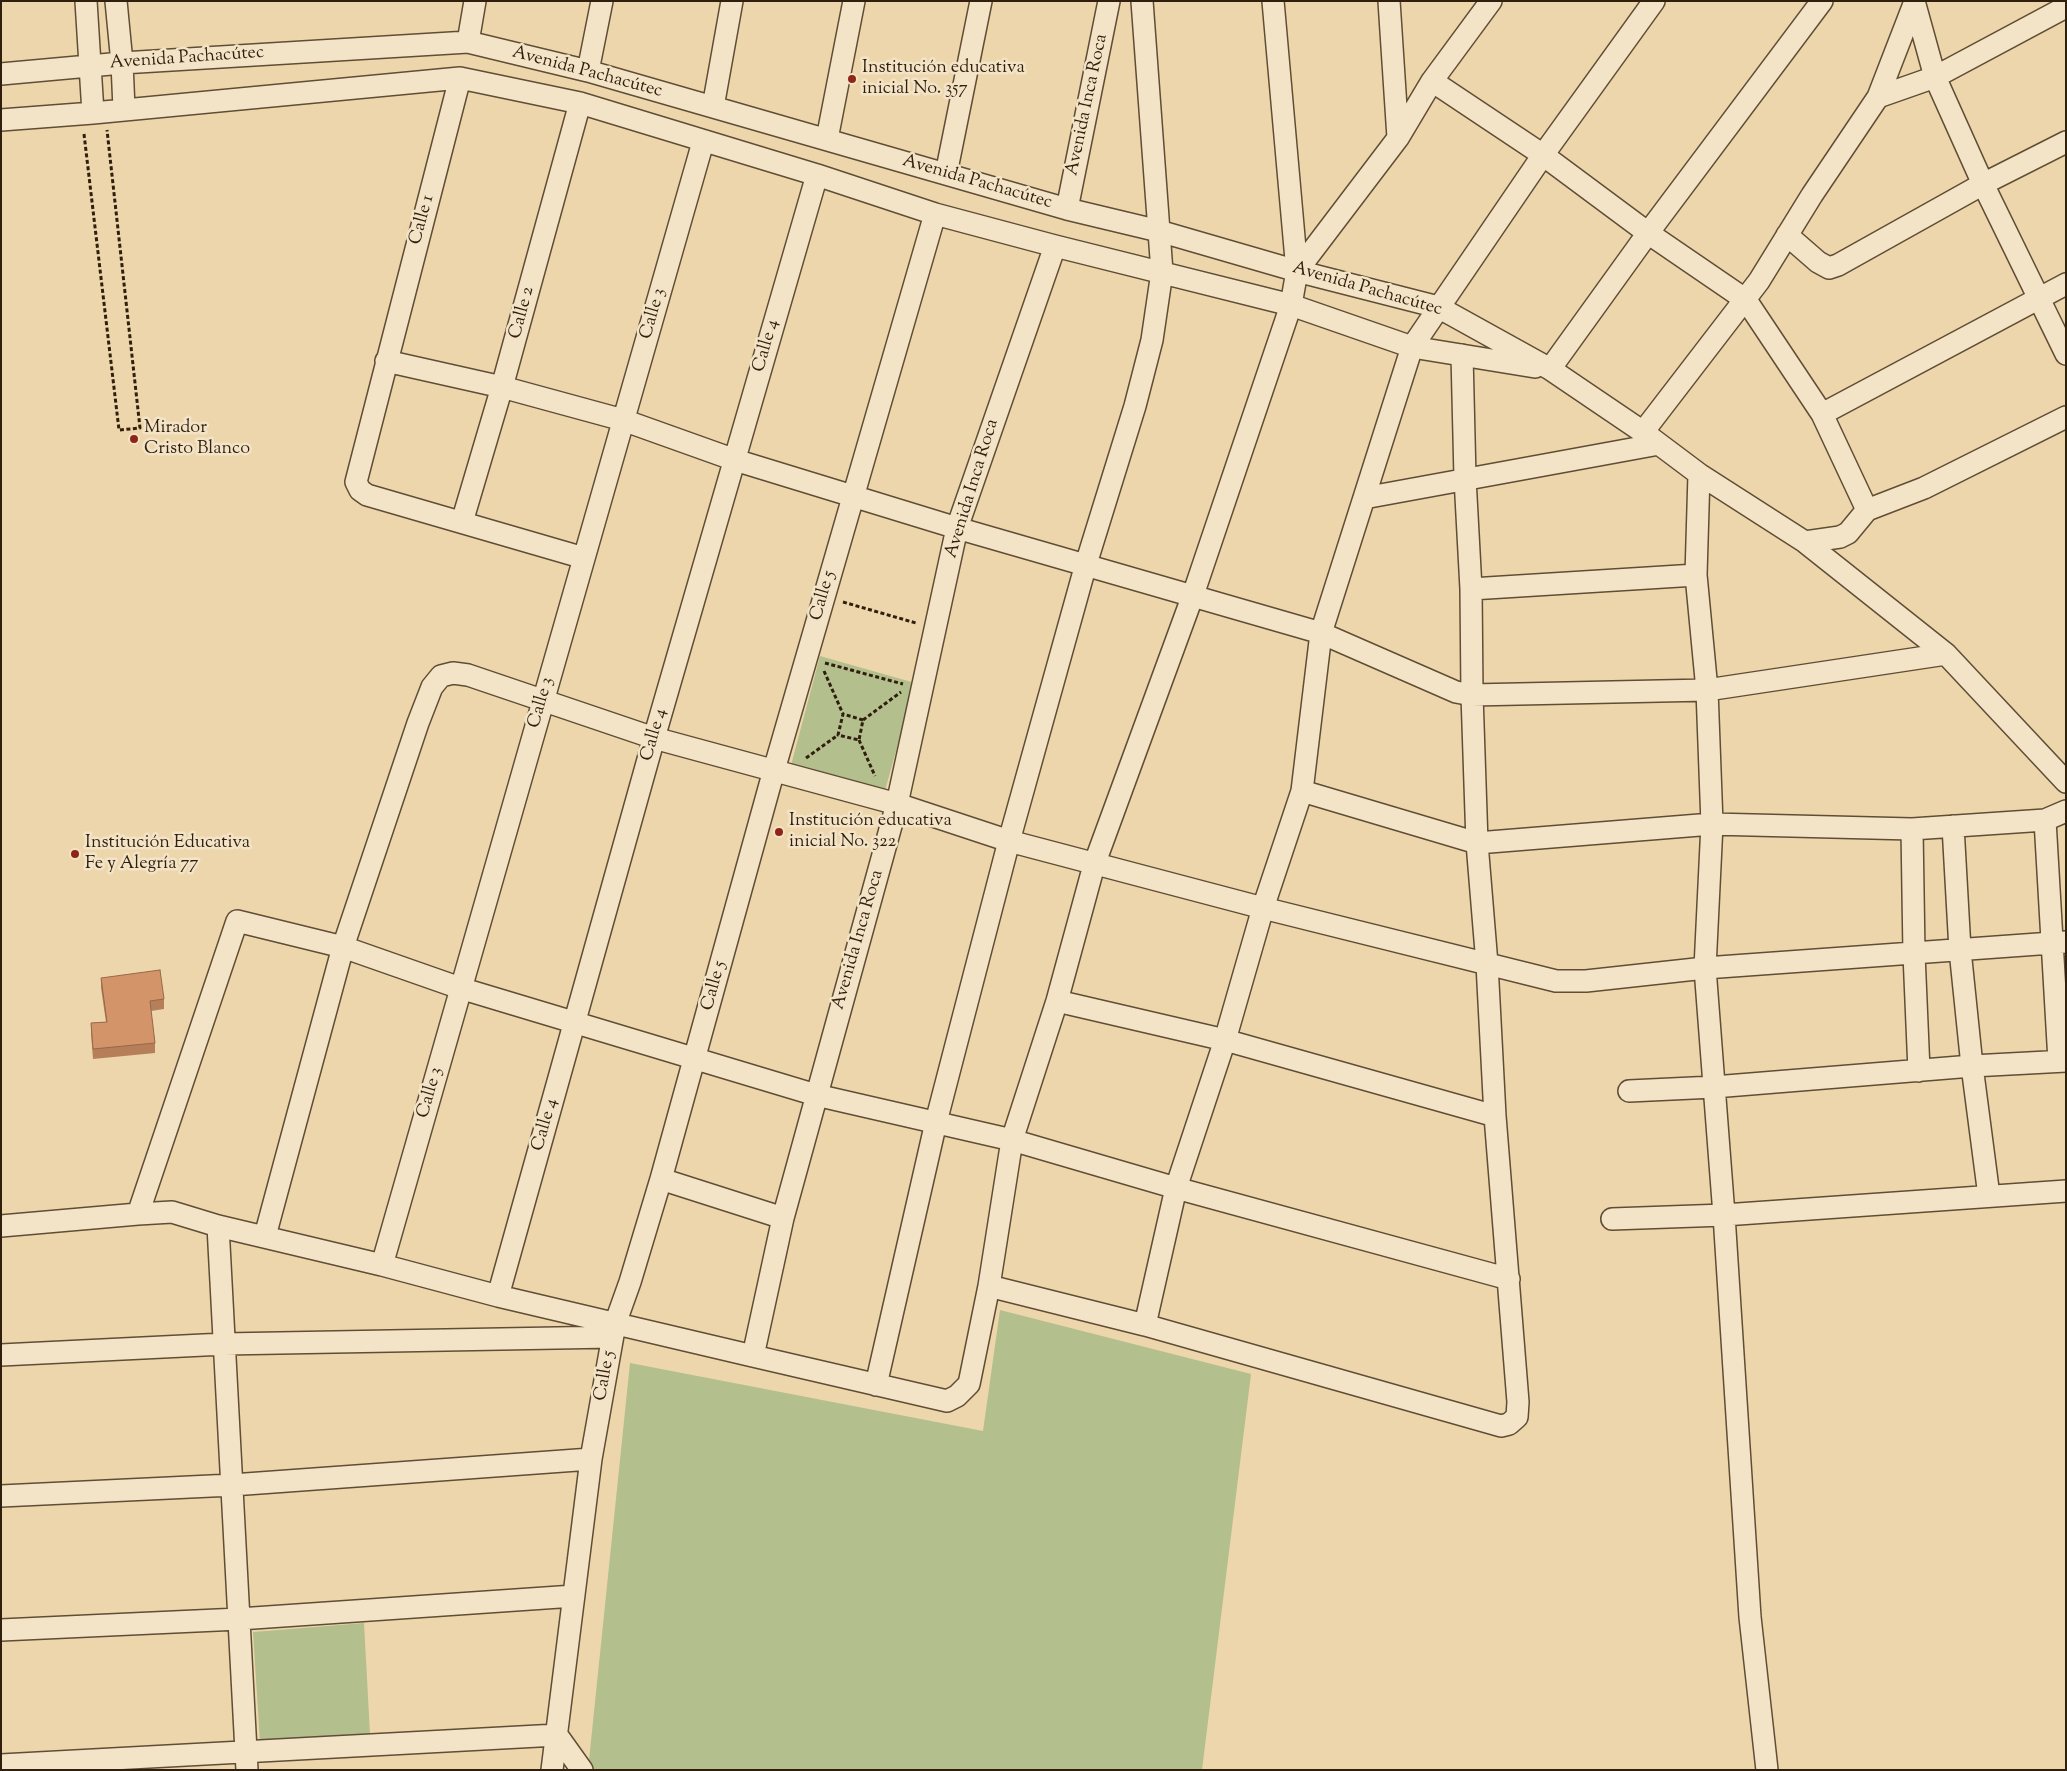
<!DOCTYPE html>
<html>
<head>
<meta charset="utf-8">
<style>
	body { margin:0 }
	#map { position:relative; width:2067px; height:1771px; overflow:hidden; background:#edd6ab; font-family:"Sorts Mill Goudy",serif }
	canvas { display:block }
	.frame { position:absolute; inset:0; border:2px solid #311f0e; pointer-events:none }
</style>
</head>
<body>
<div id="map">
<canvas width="2067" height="1771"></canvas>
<div class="frame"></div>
</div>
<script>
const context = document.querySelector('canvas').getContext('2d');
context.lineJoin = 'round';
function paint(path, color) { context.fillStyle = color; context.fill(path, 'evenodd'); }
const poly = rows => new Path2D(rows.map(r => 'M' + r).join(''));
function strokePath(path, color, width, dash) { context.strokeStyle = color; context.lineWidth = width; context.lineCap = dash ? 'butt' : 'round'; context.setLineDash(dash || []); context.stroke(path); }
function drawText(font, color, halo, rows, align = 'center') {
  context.font = font + ' "Sorts Mill Goudy",serif'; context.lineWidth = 5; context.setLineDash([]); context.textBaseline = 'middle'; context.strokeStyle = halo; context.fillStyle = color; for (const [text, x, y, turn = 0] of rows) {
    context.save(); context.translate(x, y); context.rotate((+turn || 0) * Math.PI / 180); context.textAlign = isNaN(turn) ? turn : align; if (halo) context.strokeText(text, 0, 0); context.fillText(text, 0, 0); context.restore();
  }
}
const green = poly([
	[820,656,915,683,884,794,790,769],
	[1000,1310,1251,1374,1202,1770,588,1770,630,1363,983,1431],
	[364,1623,370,1734,260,1742,253,1632]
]);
const path = poly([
	[84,134,119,430,140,428,107,130],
	[843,602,916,623],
	[825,663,903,684],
	[824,671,843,714],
	[863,720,843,714,838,735,859,740,863,720,901,692],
	[859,740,875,776],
	[806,758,838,735]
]);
const minor = poly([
	[86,1,93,113],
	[116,1,122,63,124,109],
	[1389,1,1398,138],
	[1914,1,1935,77,1983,184,2066,354],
	[468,42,475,1],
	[588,71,602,1],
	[1,74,122,63,468,42,588,71,1067,209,1159,231,1297,271,1438,307,1550,369,1643,432,1699,474,1696,575,1707,690,1712,824,1705,968,1724,1215,1750,1617,1767,1770],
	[460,78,356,482,360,490,367,495,584,558],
	[1432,81,1543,155,1648,233,1746,300,1822,414,2066,284],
	[1878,97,1914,4],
	[713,107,732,1],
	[1,120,93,113,460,78,580,103,817,175,935,214,1055,246,1291,305,1412,347,1535,367],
	[827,139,854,1],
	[946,174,981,1],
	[1067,209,1109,1],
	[1787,235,1818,262,1829,268,1838,265,1983,184,2066,142],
	[1297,271,1398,138,1432,81,1491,1],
	[386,361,502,387,623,420,735,460,957,528,1321,633,1456,692,1472,695,1707,690,1946,654],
	[1550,369,1648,233,1822,1],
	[1822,414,1867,510,1924,488,2066,417],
	[1643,432,1759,281,1812,195,1878,97,1935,77,2066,7],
	[1699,474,1805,542,1946,654,2066,782],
	[1364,498,1659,444],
	[462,522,502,387,580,103],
	[1805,542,1840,537,1848,533,1867,510],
	[1471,589,1696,575],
	[1302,791,1477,843,1712,824,1912,829,2045,820,2066,811],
	[2045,820,2059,1061],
	[1953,826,1960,950,1972,1066,1989,1196],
	[1912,829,1914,954,1919,1071],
	[1057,1001,1225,1040,1495,1116],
	[1629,1091,1714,1087,1972,1066,2066,1061],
	[661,1179,783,1218],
	[138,1214,237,921,343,947,460,988,816,1095,1012,1140,1176,1188,1509,1279],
	[1612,1219,1724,1215,2066,1191],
	[1,1226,138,1214,172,1212,218,1226,382,1265,498,1296,753,1356,783,1218,897,804,957,528,1055,246],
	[218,1226,247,1770],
	[265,1236,343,947,418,723,432,687,441,676,453,673,468,675,654,738,897,804,1009,841,1263,908,1556,981,1586,981,1705,968,2066,942],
	[382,1265,703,142],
	[989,1286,1012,1140,1057,1001,1094,865,1193,595,1291,305,1297,271,1273,1],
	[498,1296,654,738,817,175],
	[1145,1325,1176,1188,1225,1040,1263,908,1302,791,1321,633,1412,347,1543,155,1654,1],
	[1,1355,224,1344,612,1337],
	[753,1356,947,1401,957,1396,969,1384,989,1286,1145,1325,1501,1426,1509,1424,1517,1417,1518,1402,1495,1116,1487,964,1477,843,1472,695,1471,589,1465,478,1462,355],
	[876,1385,936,1122,1009,841,1086,564,1135,406,1152,340,1162,272,1142,1],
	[1,1496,232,1485,591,1459],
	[1,1630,239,1619,574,1596],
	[1,1765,557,1735,582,1770],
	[552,1770,591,1459,615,1324,630,1282,661,1179,774,770,935,214]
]);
const wall = poly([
	[101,978,164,999,164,1009,151,1011,155,1043,155,1053,93,1059,91,1033,91,1023,106,1022,101,988]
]);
const building = poly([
	[160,970,164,999,150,1001,155,1043,93,1049,91,1023,107,1022,101,978,160,970]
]);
const markers = [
	[852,79,5,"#8f2418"],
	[134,439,5,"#8f2418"],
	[779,832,5,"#8f2418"],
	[75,854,5,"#8f2418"]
];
const streetNames = [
	["Avenida Pachacútec",187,59,-4],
	["Avenida Pachacútec",587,73,15],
	["Avenida Inca Roca",1088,105,-78],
	["Avenida Pachacútec",977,183,16],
	["Calle 1",423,220,-75],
	["Avenida Pachacútec",1367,290,16],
	["Calle 2",523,313,-75],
	["Calle 3",654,314,-74],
	["Calle 4",767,346,-74],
	["Avenida Inca Roca",973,489,-73],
	["Calle 5",824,596,-74],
	["Calle 3",542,703,-74],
	["Calle 4",655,735,-74],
	["Avenida Inca Roca",859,940,-74],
	["Calle 5",715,986,-75],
	["Calle 3",431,1093,-74],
	["Calle 4",546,1125,-74],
	["Calle 5",606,1376,-80]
];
const poiNames = [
	["Institución educativa",862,69],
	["inicial No. 357",862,90],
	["Mirador",144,429],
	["Cristo Blanco",144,450],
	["Institución educativa",789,822],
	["inicial No. 322",789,843],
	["Institución Educativa",85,844],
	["Fe y Alegría 77",85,865]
];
paint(green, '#b3bf8d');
strokePath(minor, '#604d35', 24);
strokePath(path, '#311f0e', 3, [4, 2.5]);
strokePath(minor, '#f3e4c8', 21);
paint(wall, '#b67f5a');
paint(building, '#d49469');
strokePath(building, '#94684a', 1);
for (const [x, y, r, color] of markers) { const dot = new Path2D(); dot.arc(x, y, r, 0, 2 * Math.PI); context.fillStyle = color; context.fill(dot); strokePath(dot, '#f3e4c8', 2); }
drawText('18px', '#311f0e', '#f3e4c8', streetNames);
drawText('18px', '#311f0e', '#f3e4c8', poiNames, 'left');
</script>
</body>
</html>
